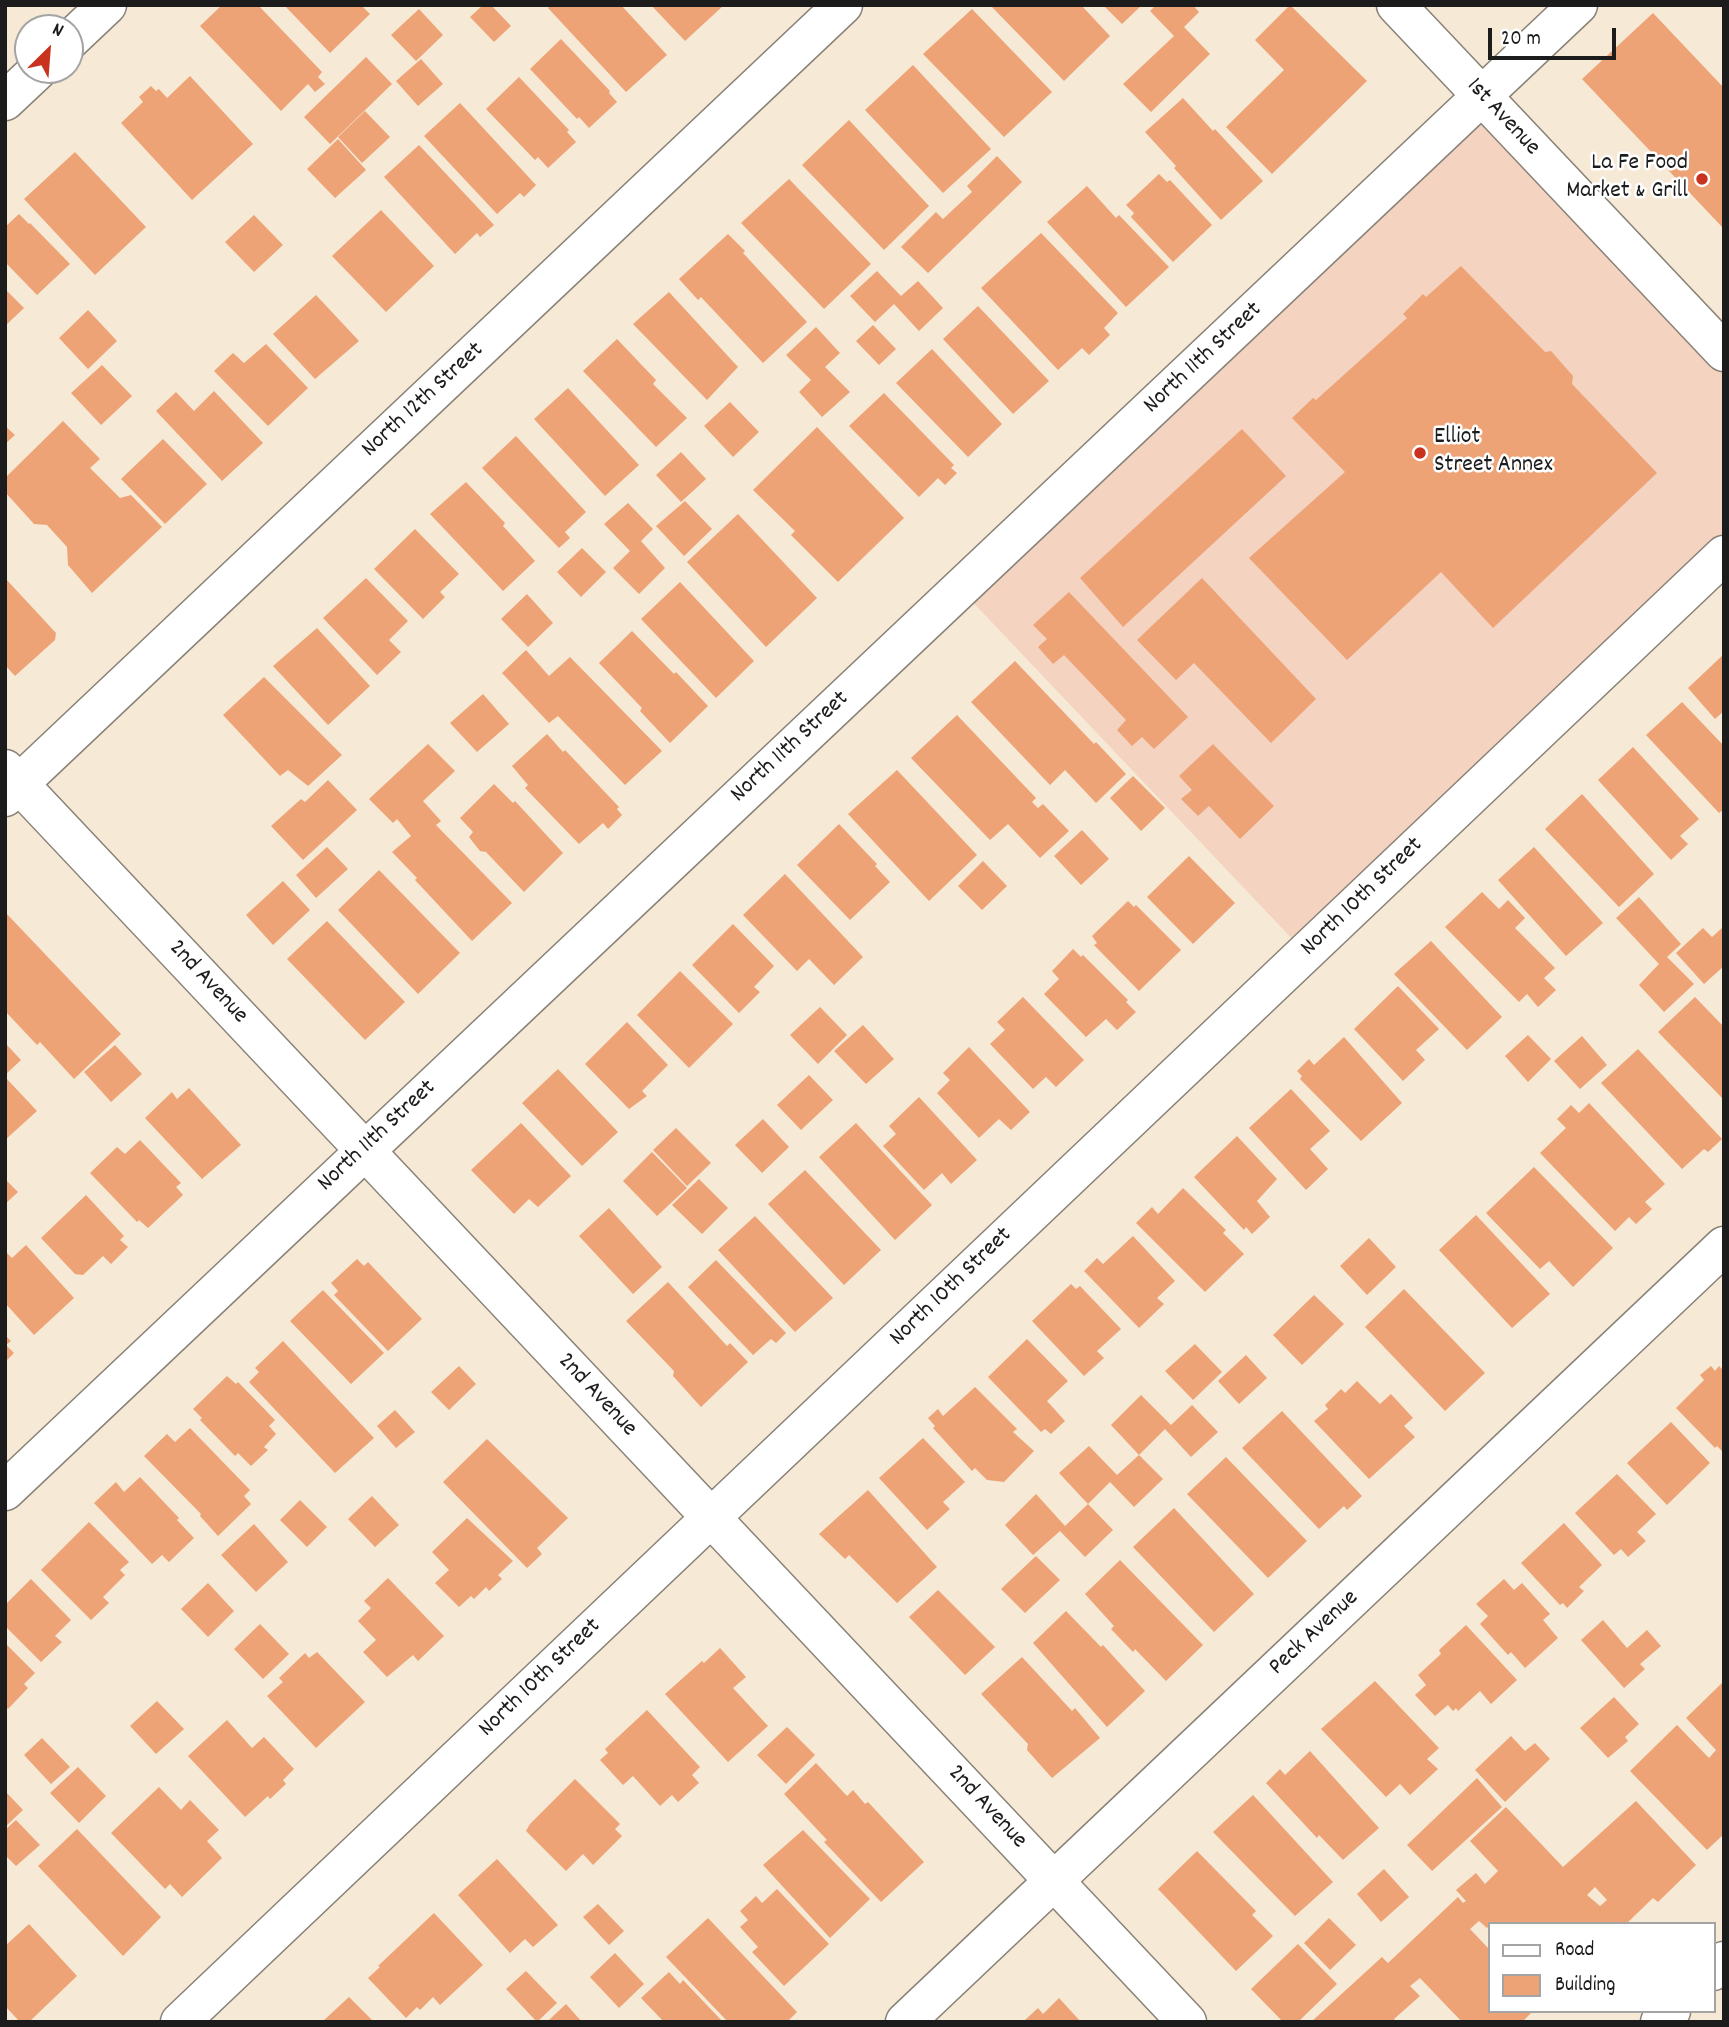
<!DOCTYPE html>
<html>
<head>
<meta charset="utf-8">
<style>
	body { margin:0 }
	#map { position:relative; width:1729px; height:2027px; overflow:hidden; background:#f6e9d5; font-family:Dekko,sans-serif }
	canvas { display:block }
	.frame { position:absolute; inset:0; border:7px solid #1c1c1c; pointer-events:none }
	.legend { position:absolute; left:1488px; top:1922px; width:228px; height:91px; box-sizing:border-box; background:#fff; border:2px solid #a4a4a4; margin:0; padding:9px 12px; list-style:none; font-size:21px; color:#1c1c1c }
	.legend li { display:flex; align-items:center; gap:14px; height:35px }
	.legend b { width:35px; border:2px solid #a4a4a4 }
	.north { position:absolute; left:14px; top:14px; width:70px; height:70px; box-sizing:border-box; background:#fff; border:2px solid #a4a4a4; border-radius:50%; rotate:25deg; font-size:19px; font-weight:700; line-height:28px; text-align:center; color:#1c1c1c }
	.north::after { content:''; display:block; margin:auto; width:24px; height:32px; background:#c8321e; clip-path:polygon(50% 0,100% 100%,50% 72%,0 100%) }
	.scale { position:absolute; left:1488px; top:28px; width:128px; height:32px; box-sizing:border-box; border:4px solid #1c1c1c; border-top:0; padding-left:9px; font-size:21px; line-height:24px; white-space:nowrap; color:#1c1c1c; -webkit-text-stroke:5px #fff; paint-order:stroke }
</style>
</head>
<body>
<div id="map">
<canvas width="1729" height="2027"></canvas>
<div class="frame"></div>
<ul class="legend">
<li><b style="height:9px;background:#fff"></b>Road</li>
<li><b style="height:19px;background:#eda376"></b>Building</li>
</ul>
<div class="north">N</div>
<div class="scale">20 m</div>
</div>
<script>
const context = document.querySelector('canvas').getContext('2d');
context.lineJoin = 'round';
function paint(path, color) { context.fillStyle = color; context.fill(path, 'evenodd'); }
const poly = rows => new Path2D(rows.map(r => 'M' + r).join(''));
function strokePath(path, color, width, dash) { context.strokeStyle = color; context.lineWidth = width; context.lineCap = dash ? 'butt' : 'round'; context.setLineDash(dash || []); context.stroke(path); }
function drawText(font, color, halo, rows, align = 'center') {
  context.font = font + ' Dekko,sans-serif'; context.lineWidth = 5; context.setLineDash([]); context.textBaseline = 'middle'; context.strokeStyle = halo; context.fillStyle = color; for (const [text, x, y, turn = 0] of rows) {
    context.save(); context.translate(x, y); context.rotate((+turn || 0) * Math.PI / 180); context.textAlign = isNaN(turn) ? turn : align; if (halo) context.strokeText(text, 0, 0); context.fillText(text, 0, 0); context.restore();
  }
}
const built = poly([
	[1485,100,1724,361,1724,546,1298,945,967,596]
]);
const building = poly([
	[222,5,258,5,322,72,318,77,325,84,315,92,308,84,281,111,200,26],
	[284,5,361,5,370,14,330,53],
	[483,5,491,5,511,26,494,42,470,17],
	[551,5,621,5,667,55,626,92,548,8],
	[651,5,724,5,685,41],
	[990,5,1081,5,1110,36,1064,81],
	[1103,5,1142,5,1122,24],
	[1156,5,1193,5,1199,12,1184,27,1210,54,1151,112,1123,84,1174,36,1150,11],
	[1290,5,1367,81,1272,174,1226,127,1284,70,1255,40],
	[419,9,443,35,416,61,391,35],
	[972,9,1052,92,1004,137,923,54],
	[1653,13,1724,88,1724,229,1582,79],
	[561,39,610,91,609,93,617,102,589,128,579,117,577,119,530,69],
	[366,57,392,84,330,144,304,117],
	[421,59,443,84,418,106,396,81],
	[913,65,991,149,943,193,865,110],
	[190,76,253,144,192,200,121,123,143,102,139,97,151,86,156,91,159,89,167,98],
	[519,77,569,130,567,132,576,142,548,168,538,157,535,160,486,109],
	[1183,98,1213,131,1215,129,1263,181,1221,220,1174,168,1176,166,1145,132],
	[460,103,536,185,524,197,520,193,497,214,424,136],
	[365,111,390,137,362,163,338,137],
	[849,120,929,206,884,250,802,165],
	[338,139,366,170,335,198,307,169],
	[419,145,494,225,480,237,477,233,455,254,384,177],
	[75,152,146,227,95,275,24,199],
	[997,156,1022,182,928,273,901,247,936,212,943,219,972,192,967,186],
	[1159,174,1167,182,1170,180,1212,225,1173,262,1131,217,1134,213,1126,205],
	[789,179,871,264,824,309,741,223],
	[1087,186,1116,218,1119,215,1169,267,1126,307,1047,222],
	[381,210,434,266,386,312,332,256],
	[19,214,29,224,30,223,70,264,37,295,5,262,5,227],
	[254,215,283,245,254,272,225,242],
	[1041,233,1118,313,1104,328,1110,335,1089,355,1082,348,1058,370,981,288],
	[728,234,745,251,743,253,807,322,763,363,701,297,698,300,679,279],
	[1461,266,1545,352,1551,351,1573,376,1572,384,1657,473,1493,628,1441,572,1347,660,1249,558,1345,472,1292,418,1313,398,1316,400,1407,318,1403,314,1423,294,1426,297],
	[877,271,901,296,918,281,943,308,919,331,894,304,875,322,850,296],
	[5,289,24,308,5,326],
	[669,292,738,367,707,400,633,324],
	[316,295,359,341,315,379,273,334],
	[978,306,1049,381,1013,414,943,339],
	[88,310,117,341,88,369,59,338],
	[873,325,896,349,879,365,856,341],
	[816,327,840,353,825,367,850,392,822,417,799,392,811,380,786,355],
	[617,339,656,380,653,384,687,418,656,447,583,371],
	[266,344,308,388,268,426,214,371,233,353,244,363],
	[932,349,1002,424,968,457,896,383],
	[102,365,132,396,101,425,71,393],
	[568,388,639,465,605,496,534,419],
	[214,391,263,443,222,481,156,411,176,392,194,411],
	[884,393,954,465,951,468,957,473,945,485,938,478,919,497,849,426],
	[730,402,759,432,733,457,704,426],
	[63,421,100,459,90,468,120,498,131,495,162,527,92,593,68,565,67,547,47,525,34,524,5,492,5,478],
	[5,426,15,435,5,444],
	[817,427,904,518,838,582,791,535,795,531,753,490],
	[1242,429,1286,476,1123,627,1080,578],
	[516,436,586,512,565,532,570,538,559,548,482,468],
	[163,439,207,484,165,524,121,479],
	[681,452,706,479,681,502,656,475],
	[466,482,505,523,503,526,535,561,503,591,430,514],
	[685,501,712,529,684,556,656,526],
	[628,503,653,529,641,541,665,568,639,594,613,568,630,551,604,524],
	[738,514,817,598,766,647,687,562],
	[415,529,459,574,440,592,445,597,423,619,374,569],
	[582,548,606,572,581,597,557,572],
	[5,578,56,633,55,640,15,676,5,665],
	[366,578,408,621,389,640,401,652,377,675,323,618],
	[1202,578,1316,699,1271,743,1194,663,1176,680,1137,640],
	[680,582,754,661,716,698,641,619],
	[1069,592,1188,717,1154,749,1142,737,1132,746,1117,730,1126,720,1064,655,1053,664,1038,647,1047,639,1033,625],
	[527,594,553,623,528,647,501,619],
	[317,628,370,686,328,725,273,666],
	[632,631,674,674,676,672,708,706,670,743,640,711,642,708,599,663],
	[526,650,549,676,570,657,662,751,625,785,558,716,549,723,502,673],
	[1724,654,1724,711,1715,719,1688,688],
	[1015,661,1094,744,1096,742,1126,774,1096,803,1065,770,1050,785,971,702],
	[264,677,342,755,308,786,288,770,280,776,223,715],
	[483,694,509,724,477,752,450,723],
	[1682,702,1724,746,1724,809,1719,813,1646,735],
	[957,715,1036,798,1032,802,1038,808,1043,804,1069,831,1040,858,1008,824,990,840,911,758],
	[547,734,563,752,565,750,619,807,617,809,622,815,608,829,603,823,579,844,525,788,528,785,512,766],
	[428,744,455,771,423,801,441,821,436,825,512,903,472,941,415,880,417,878,392,852,411,836,397,819,393,823,369,799],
	[1213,744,1274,806,1240,839,1209,806,1198,816,1181,799,1192,790,1179,776],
	[1633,747,1699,819,1680,836,1688,844,1671,860,1598,780],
	[897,770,977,855,929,901,848,814],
	[1133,776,1165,808,1141,831,1110,798],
	[328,780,357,810,303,860,271,826,301,799,305,802],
	[494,784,513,803,515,801,563,853,524,892,486,852,480,851,469,837,473,832,460,818],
	[1582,794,1654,874,1619,907,1545,829],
	[839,824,877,864,875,866,890,882,850,920,797,865],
	[1082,830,1109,859,1081,885,1054,856],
	[327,847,348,869,316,898,296,875],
	[1534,847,1603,923,1566,956,1498,880],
	[1189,856,1235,903,1193,944,1147,897],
	[983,861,1007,886,982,910,958,886],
	[379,870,460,953,418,994,338,910],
	[785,874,863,957,834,985,809,959,797,971,743,915],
	[283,881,310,910,273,945,246,915],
	[1482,892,1499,909,1508,900,1525,918,1515,928,1555,968,1544,978,1556,990,1538,1007,1527,994,1519,1002,1445,927],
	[1639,897,1681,944,1667,957,1694,984,1664,1012,1639,985,1659,964,1616,918],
	[1128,901,1134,907,1136,905,1181,950,1139,991,1094,945,1097,943,1092,936],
	[5,912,121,1034,74,1079,40,1042,37,1045,5,1011],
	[327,921,405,1002,365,1040,287,959],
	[733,924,774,966,754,987,760,992,739,1013,692,965],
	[1703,928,1712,937,1722,928,1724,930,1724,966,1704,984,1676,953],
	[1431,941,1502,1017,1467,1050,1394,974],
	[1073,949,1081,957,1083,955,1128,1000,1126,1002,1136,1012,1117,1030,1106,1019,1086,1037,1044,994,1059,979,1052,971],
	[680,971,733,1024,689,1068,637,1015],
	[1398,986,1439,1029,1416,1050,1425,1060,1403,1081,1354,1029],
	[1023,997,1084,1060,1056,1087,1046,1077,1033,1089,990,1044,1005,1030,997,1022],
	[1695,997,1724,1027,1724,1100,1658,1032],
	[820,1007,847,1035,818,1064,790,1035],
	[627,1022,668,1065,642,1091,647,1096,629,1109,585,1064],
	[863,1025,894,1059,866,1084,834,1051],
	[1528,1035,1551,1059,1528,1082,1505,1056],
	[1582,1036,1607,1065,1580,1089,1554,1061],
	[1344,1037,1402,1103,1361,1141,1300,1079,1302,1076,1297,1071,1309,1059,1314,1065],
	[5,1043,21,1060,5,1075],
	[115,1045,142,1074,111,1102,84,1072],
	[969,1047,1030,1112,1011,1130,999,1119,979,1138,937,1093,950,1080,943,1073],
	[1638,1049,1722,1139,1708,1152,1704,1149,1682,1169,1601,1083],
	[558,1069,618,1132,582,1166,522,1103],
	[809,1075,833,1100,801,1130,777,1105],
	[5,1077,37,1111,5,1140],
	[189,1088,241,1145,202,1179,145,1118,172,1092,177,1099],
	[1291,1089,1330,1131,1310,1149,1328,1169,1306,1190,1249,1128],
	[919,1097,977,1160,951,1184,942,1173,924,1190,883,1146,896,1134,889,1126],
	[1589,1103,1665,1184,1645,1202,1652,1209,1636,1224,1629,1217,1615,1231,1540,1153,1566,1128,1557,1119,1571,1105,1579,1113],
	[763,1119,789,1147,762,1173,735,1145],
	[521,1123,571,1176,538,1207,529,1199,514,1214,471,1170],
	[856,1123,932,1205,895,1240,819,1157],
	[676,1128,711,1163,687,1186,653,1150],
	[1237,1136,1277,1179,1257,1201,1270,1217,1252,1234,1246,1227,1244,1230,1194,1177],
	[140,1140,181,1183,176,1187,183,1195,148,1228,139,1220,137,1222,90,1173,117,1147,125,1154],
	[652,1152,687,1188,657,1216,623,1181],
	[1534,1167,1613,1248,1573,1287,1549,1261,1540,1269,1486,1213],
	[805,1170,881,1250,844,1285,768,1204],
	[5,1179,18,1192,5,1204],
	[699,1179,728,1208,702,1234,672,1205],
	[1183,1188,1226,1230,1223,1233,1244,1254,1205,1292,1136,1223,1152,1207,1158,1214],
	[86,1195,124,1236,120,1240,128,1247,111,1264,103,1256,83,1275,75,1274,41,1238],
	[609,1208,662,1267,633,1294,579,1236],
	[1476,1215,1550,1294,1512,1328,1439,1250],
	[755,1216,833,1298,795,1332,718,1250],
	[1133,1236,1175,1281,1157,1298,1164,1304,1139,1328,1084,1271,1097,1258,1103,1264],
	[1369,1238,1396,1267,1367,1295,1340,1266],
	[26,1245,74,1298,34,1335,5,1303,5,1251,12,1258],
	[357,1259,364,1266,368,1262,422,1319,388,1351,334,1295,338,1291,331,1283],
	[716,1260,786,1333,776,1343,771,1339,753,1355,688,1287],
	[668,1282,727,1346,730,1343,748,1362,701,1407,673,1376,674,1371,626,1321],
	[1071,1284,1076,1289,1080,1286,1121,1329,1097,1351,1104,1358,1084,1376,1032,1321],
	[1404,1289,1485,1373,1445,1411,1365,1327],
	[323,1290,384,1353,351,1384,290,1321],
	[1314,1295,1344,1324,1302,1365,1273,1335],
	[5,1335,11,1341,6,1345,14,1353,5,1362],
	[1027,1339,1068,1381,1047,1401,1065,1421,1051,1434,1045,1429,1041,1432,988,1377],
	[283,1341,374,1438,335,1473,249,1382,259,1372,255,1368],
	[1195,1344,1222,1372,1193,1400,1165,1371],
	[1246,1355,1267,1378,1239,1404,1218,1381],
	[459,1366,476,1384,449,1410,431,1392],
	[1711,1366,1715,1371,1719,1366,1724,1371,1724,1453,1717,1446,1715,1448,1676,1408,1704,1380,1700,1375],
	[227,1376,236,1384,238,1382,275,1420,269,1426,276,1434,264,1447,268,1450,251,1466,238,1453,235,1456,200,1420,202,1418,193,1409],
	[1357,1381,1380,1404,1391,1394,1413,1418,1404,1426,1415,1437,1369,1479,1314,1421,1328,1409,1325,1405,1341,1389,1345,1393],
	[975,1387,1017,1429,1013,1432,1034,1451,1004,1482,987,1480,975,1468,972,1471,933,1428,935,1426,928,1418,938,1409,943,1416],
	[1141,1395,1171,1425,1192,1405,1218,1432,1191,1457,1165,1429,1139,1455,1111,1425],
	[395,1410,415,1432,396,1448,377,1426],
	[1282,1411,1362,1496,1347,1510,1344,1506,1319,1529,1242,1448],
	[1671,1422,1710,1463,1667,1505,1627,1463],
	[190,1428,250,1490,244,1496,251,1504,218,1536,200,1516,201,1514,144,1456,167,1434,175,1442],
	[923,1438,965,1482,943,1502,950,1509,927,1530,879,1478],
	[487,1439,568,1518,537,1548,542,1554,527,1568,443,1482],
	[1089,1446,1117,1475,1139,1455,1163,1479,1134,1507,1110,1482,1088,1504,1059,1473],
	[1226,1457,1307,1541,1268,1578,1187,1494],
	[1617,1474,1656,1514,1637,1532,1646,1541,1628,1557,1621,1549,1614,1555,1575,1513],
	[140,1477,179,1518,177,1520,194,1538,169,1562,162,1555,152,1564,94,1503,116,1482,124,1492],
	[868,1490,937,1567,897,1603,849,1555,845,1559,819,1534],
	[1036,1494,1065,1526,1088,1504,1113,1530,1085,1557,1060,1531,1033,1555,1005,1525],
	[372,1496,399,1525,375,1547,348,1519],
	[300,1500,327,1527,307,1547,280,1520],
	[1174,1508,1254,1594,1214,1632,1133,1547],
	[467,1518,513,1561,498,1575,502,1579,489,1591,486,1587,474,1599,471,1596,459,1607,435,1583,449,1570,432,1552],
	[89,1522,129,1562,120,1570,125,1575,103,1597,109,1603,91,1620,41,1570],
	[1564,1523,1602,1565,1579,1587,1584,1591,1567,1608,1563,1603,1560,1605,1521,1563],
	[254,1524,288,1562,256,1592,221,1555],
	[1036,1556,1060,1580,1025,1613,1001,1589],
	[1120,1560,1203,1645,1166,1681,1135,1649,1133,1652,1111,1629,1114,1626,1085,1594],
	[388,1578,444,1636,418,1661,413,1655,387,1677,363,1652,376,1640,358,1621,371,1608,364,1601],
	[31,1579,71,1620,55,1636,62,1642,41,1662,5,1626,5,1605],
	[1504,1579,1514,1590,1522,1583,1550,1614,1543,1620,1558,1638,1525,1668,1511,1652,1508,1655,1480,1624,1488,1616,1476,1604],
	[208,1583,234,1611,208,1637,181,1609],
	[938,1590,995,1647,965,1675,909,1617],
	[1066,1611,1101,1647,1103,1645,1145,1691,1107,1727,1033,1643],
	[1603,1620,1627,1648,1647,1630,1661,1646,1640,1664,1645,1669,1624,1688,1581,1640],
	[260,1624,289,1654,263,1679,234,1649],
	[1466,1625,1517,1680,1491,1704,1480,1691,1458,1711,1456,1708,1453,1711,1448,1705,1435,1716,1415,1695,1426,1685,1418,1675,1441,1654,1439,1650],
	[5,1643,35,1673,24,1684,28,1688,8,1709,5,1706],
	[720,1648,746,1677,733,1688,768,1726,728,1762,665,1694,702,1661,704,1663],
	[317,1652,365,1702,316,1748,267,1696,283,1682,279,1678,305,1653,309,1658],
	[1022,1657,1072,1711,1075,1708,1100,1738,1052,1778,1027,1750,1028,1744,981,1694],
	[1375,1681,1439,1748,1427,1759,1438,1769,1410,1795,1400,1784,1386,1797,1321,1729],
	[1724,1681,1724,1834,1707,1850,1630,1771,1677,1725,1709,1758,1716,1750,1686,1718],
	[1614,1697,1639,1724,1625,1737,1628,1741,1608,1758,1580,1728],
	[157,1701,184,1729,156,1754,130,1726],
	[647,1710,700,1767,692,1775,699,1783,678,1802,672,1795,660,1806,633,1776,623,1785,600,1760,608,1753,605,1749],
	[227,1720,252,1748,264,1737,294,1769,283,1780,286,1784,270,1799,268,1796,245,1817,188,1756],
	[787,1727,815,1755,786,1784,757,1755],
	[1511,1736,1525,1751,1535,1743,1550,1759,1505,1802,1475,1770],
	[42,1738,70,1767,51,1784,24,1755],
	[1310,1751,1379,1828,1343,1860,1319,1835,1317,1838,1266,1783,1280,1769,1285,1775],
	[816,1763,847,1796,853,1790,865,1804,868,1802,924,1862,881,1902,824,1842,827,1840,784,1794],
	[78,1767,106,1796,79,1823,50,1793],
	[1477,1778,1502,1807,1432,1871,1407,1845],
	[575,1779,620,1824,615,1829,622,1836,593,1865,583,1854,566,1871,526,1831,530,1824],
	[159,1787,181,1810,190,1800,219,1830,207,1841,222,1858,182,1897,170,1884,165,1889,111,1833],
	[5,1791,23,1810,5,1827],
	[1253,1795,1333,1882,1295,1916,1213,1832],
	[1636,1801,1696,1865,1658,1902,1653,1898,1626,1924,1495,1924,1493,1922,1487,1928,1479,1921,1470,1929,1489,1949,1489,2011,1533,2011,1522,2022,1462,2022,1420,1978,1410,1986,1420,1996,1394,2019,1396,2022,1311,2022,1382,1957,1388,1963,1458,1897,1463,1903,1466,1901,1456,1890,1476,1873,1485,1884,1498,1871,1470,1841,1506,1807,1563,1867],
	[1595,1887,1607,1900,1600,1906,1587,1895],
	[16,1820,40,1845,16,1866,5,1855,5,1830],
	[77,1829,161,1917,123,1956,38,1866],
	[803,1830,870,1899,830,1938,763,1865],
	[1197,1851,1256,1911,1252,1915,1273,1936,1236,1971,1158,1889],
	[497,1859,558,1925,533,1947,525,1939,510,1953,458,1895],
	[1384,1869,1409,1897,1381,1922,1357,1894],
	[777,1889,829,1944,784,1986,752,1952,758,1947,740,1927,748,1920,740,1911,756,1896,762,1903],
	[598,1904,624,1931,609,1945,583,1917],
	[434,1913,483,1965,440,2005,433,1997,420,2010,417,2007,406,2018,368,1978,380,1967,378,1966],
	[708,1918,797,2012,787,2022,728,2022,666,1957],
	[1329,1918,1356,1945,1330,1970,1304,1943],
	[29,1924,77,1976,29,2022,20,2022,5,2006,5,1946],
	[1298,1944,1337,1984,1298,2022,1283,2022,1251,1989],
	[615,1953,644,1984,619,2008,590,1977],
	[526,1971,557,2003,537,2022,506,1989],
	[669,1972,680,1984,683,1980,723,2022,664,2022,641,1998],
	[349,1997,374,2022,322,2022],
	[1059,1998,1081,2022,1025,2020,1038,2008,1043,2014],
	[566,2004,582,2022,547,2022,550,2019]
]);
const minor = poly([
	[1396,5,1724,352],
	[70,40,107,5],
	[5,101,38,70],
	[5,769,1187,2022],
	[5,797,843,5],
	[5,1491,1578,5],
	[180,2022,1724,555],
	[905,2022,1724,1246]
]);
const tertiary = poly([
	[1713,1971,1724,1961],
	[1660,2022,1671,2011]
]);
const markers = [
	[1702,179,7,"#c8321e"],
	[1420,453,7,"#c8321e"]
];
const streetNames = [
	["1st Avenue",1502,118,47],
	["North 11th Street",1204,359,-43],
	["North 12th Street",424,401,-43],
	["North 11th Street",791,748,-43],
	["North 10th Street",1363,898,-44],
	["2nd Avenue",207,983,47],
	["North 11th Street",378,1137,-43],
	["North 10th Street",952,1288,-44],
	["2nd Avenue",596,1396,47],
	["Peck Avenue",1315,1634,-43],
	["North 10th Street",541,1679,-44],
	["2nd Avenue",986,1808,47]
];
const poiNames = [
	["La Fe Food",1688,165],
	["Market & Grill",1688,193],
	["Elliot",1434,439,"left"],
	["Street Annex",1434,467,"left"]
];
paint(built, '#f4d3c1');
paint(building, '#eda376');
strokePath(minor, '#898278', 41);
strokePath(tertiary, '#898278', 41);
strokePath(minor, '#fff', 38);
strokePath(tertiary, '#fff', 38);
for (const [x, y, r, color] of markers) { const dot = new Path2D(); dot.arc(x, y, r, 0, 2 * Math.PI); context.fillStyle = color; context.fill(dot); strokePath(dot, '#fff', 2.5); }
drawText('24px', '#1c1c1c', '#fff', streetNames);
drawText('24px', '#1c1c1c', '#fff', poiNames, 'right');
</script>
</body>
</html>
